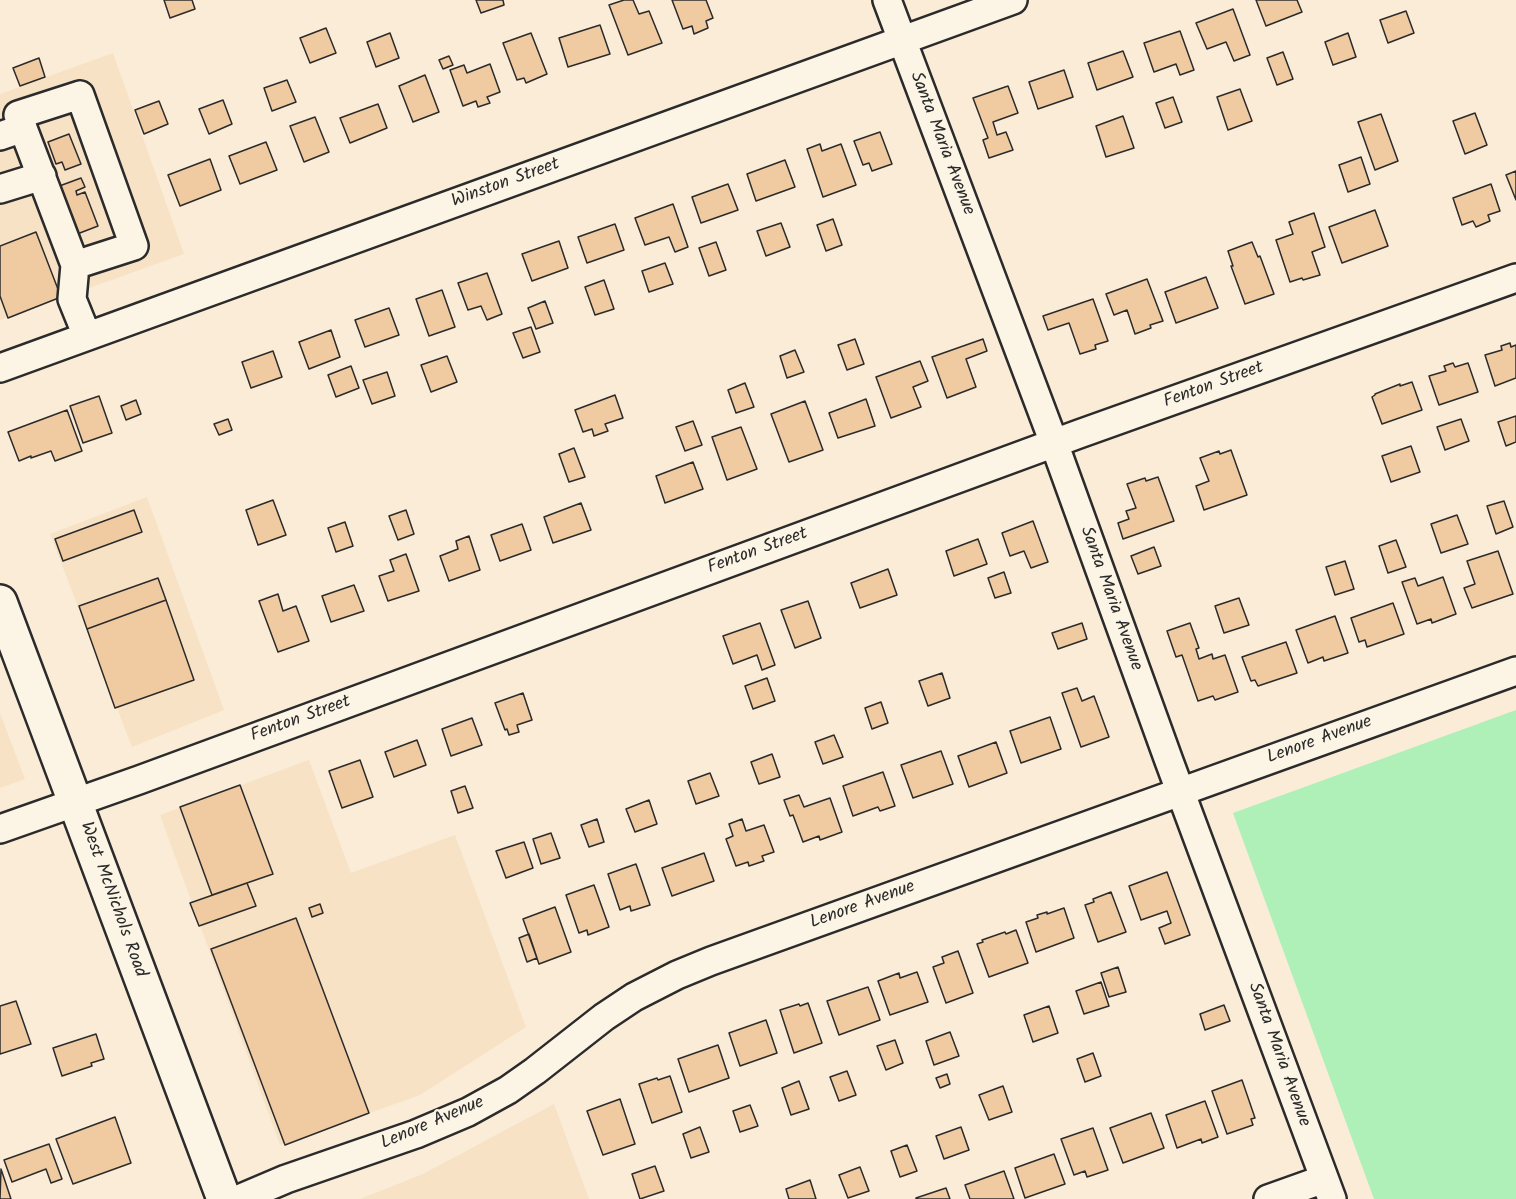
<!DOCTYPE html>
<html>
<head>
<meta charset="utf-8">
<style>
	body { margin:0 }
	canvas { display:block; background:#faecd7 }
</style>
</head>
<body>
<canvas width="1516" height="1199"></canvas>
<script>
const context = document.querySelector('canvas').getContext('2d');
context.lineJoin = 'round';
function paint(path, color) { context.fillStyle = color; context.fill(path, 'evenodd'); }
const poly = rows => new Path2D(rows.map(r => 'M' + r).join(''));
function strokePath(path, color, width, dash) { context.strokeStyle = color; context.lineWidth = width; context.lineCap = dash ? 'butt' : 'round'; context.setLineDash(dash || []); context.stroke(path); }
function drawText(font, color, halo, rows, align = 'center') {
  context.font = font + ' Kalam,sans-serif'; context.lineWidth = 4.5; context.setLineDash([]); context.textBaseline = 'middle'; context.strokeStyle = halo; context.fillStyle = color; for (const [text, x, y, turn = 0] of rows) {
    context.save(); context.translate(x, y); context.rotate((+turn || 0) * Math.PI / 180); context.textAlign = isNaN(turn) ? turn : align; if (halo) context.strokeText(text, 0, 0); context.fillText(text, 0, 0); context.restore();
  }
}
const built = poly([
	[113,53,184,254,0,320,0,94],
	[147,497,224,710,132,747,50,534],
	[0,713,25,779,0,788],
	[309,760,351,873,455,835,526,1027,420,1095,280,1145,160,815],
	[554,1104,589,1199,360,1199,423,1174]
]);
const green = poly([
	[1516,710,1516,1199,1374,1199,1233,813]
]);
const building = poly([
	[164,0,192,0,195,9,170,18,164,0],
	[476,0,503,0,504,5,481,13,476,0],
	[624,0,633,0,639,14,649,11,662,43,628,55,609,5,624,0],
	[672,0,706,0,713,18,706,21,708,28,694,34,692,26,683,29,672,0],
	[1256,0,1297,0,1302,12,1266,26,1256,0],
	[1233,9,1250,55,1234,61,1226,42,1207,49,1196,23,1233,9],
	[1406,11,1414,33,1388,43,1380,20,1406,11],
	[600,25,610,54,568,67,559,38,600,25],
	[326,28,336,53,310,63,300,38,326,28],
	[1180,31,1194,70,1180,75,1176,64,1154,72,1144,43,1180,31],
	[390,33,399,58,376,67,367,42,390,33],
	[531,33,547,74,526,83,524,78,517,80,503,43,531,33],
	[1348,33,1356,57,1333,65,1325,42,1348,33],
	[1123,51,1133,77,1097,90,1088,63,1123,51],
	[1283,52,1293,79,1277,85,1267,58,1283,52],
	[449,56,453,65,443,69,439,60,449,56],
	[39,58,45,77,20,86,13,68,39,58],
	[490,64,500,92,487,97,490,103,478,107,476,101,463,106,450,70,464,65,467,73,490,64],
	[1064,70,1073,97,1038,109,1029,82,1064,70],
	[425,75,439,112,413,122,399,86,425,75],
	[287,80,296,102,272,111,264,88,287,80],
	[1008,86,1018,113,993,122,997,135,1006,132,1013,150,989,158,983,140,988,138,973,98,1008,86],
	[1240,89,1252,121,1228,130,1217,97,1240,89],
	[1173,97,1182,122,1165,128,1156,103,1173,97],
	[223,100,232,124,209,134,199,109,223,100],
	[159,101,168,124,144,134,135,110,159,101],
	[378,104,387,128,350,143,340,118,378,104],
	[1475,113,1487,145,1465,154,1453,121,1475,113],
	[1381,114,1398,161,1375,170,1358,122,1381,114],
	[1123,116,1134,148,1106,157,1096,126,1123,116],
	[315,117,329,152,304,162,290,126,315,117],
	[880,132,892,164,872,171,869,163,863,165,854,141,880,132],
	[69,134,81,164,65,170,62,162,56,164,48,142,69,134],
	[266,142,277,170,240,184,229,156,266,142],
	[820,144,822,151,841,144,856,185,823,197,807,149,820,144],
	[1361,157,1370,184,1348,192,1339,165,1361,157],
	[210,159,221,190,180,206,168,175,210,159],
	[785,160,795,187,756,201,747,174,785,160],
	[1516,171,1516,200,1506,175,1516,171],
	[81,178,85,187,76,191,77,195,85,192,98,226,72,236,54,188,81,178],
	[728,184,738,210,701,223,692,197,728,184],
	[1491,184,1500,211,1488,215,1490,221,1476,227,1473,221,1462,225,1453,198,1491,184],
	[673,204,688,247,675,252,669,237,645,245,635,218,673,204],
	[1375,210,1388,246,1342,263,1329,227,1375,210],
	[1314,213,1325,247,1312,252,1320,275,1303,280,1302,278,1290,282,1276,240,1293,234,1289,222,1314,213],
	[833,219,842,245,826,251,817,225,833,219],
	[781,223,790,247,766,256,757,231,781,223],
	[615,224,624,250,587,263,578,237,615,224],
	[36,232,61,297,8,318,0,296,0,246,36,232],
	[559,241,568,268,532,281,522,254,559,241],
	[716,242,726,270,709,276,699,248,716,242],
	[1252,242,1258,257,1260,256,1274,294,1245,304,1231,266,1233,266,1228,251,1252,242],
	[665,263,673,284,649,292,642,271,665,263],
	[487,273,502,314,487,320,481,306,468,310,458,283,487,273],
	[1206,277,1218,308,1176,323,1165,292,1206,277],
	[1147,279,1163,321,1150,325,1151,328,1135,334,1127,310,1114,315,1106,294,1147,279],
	[604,280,614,309,595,315,585,287,604,280],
	[442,290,455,327,429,336,416,299,442,290],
	[1093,299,1108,341,1095,345,1096,349,1080,354,1069,323,1048,330,1043,316,1093,299],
	[545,301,553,323,536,329,528,308,545,301],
	[389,308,399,335,365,347,355,320,389,308],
	[531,327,540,352,523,358,513,333,531,327],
	[331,330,340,357,309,369,299,342,331,330],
	[855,339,864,364,847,370,838,345,855,339],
	[983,339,987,351,966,359,976,387,947,398,932,357,983,339],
	[1510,343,1511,347,1516,345,1516,378,1495,386,1485,355,1502,350,1501,346,1510,343],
	[795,350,804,372,787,378,780,356,795,350],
	[273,351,282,377,251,388,242,362,273,351],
	[447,356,457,382,431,392,421,365,447,356],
	[920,361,928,381,913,387,921,407,891,418,876,377,920,361],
	[1453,363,1455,367,1468,363,1478,392,1439,405,1429,376,1446,371,1444,366,1453,363],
	[351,366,359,388,336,397,328,375,351,366],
	[387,372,395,396,372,404,363,380,387,372],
	[1412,382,1422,410,1382,424,1372,397,1375,395,1375,394,1400,384,1400,386,1412,382],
	[745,383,754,407,736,413,728,390,745,383],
	[615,395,623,418,605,424,608,431,594,436,592,429,583,432,575,410,615,395],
	[99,396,112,433,83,443,70,406,99,396],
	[866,399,875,426,838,438,829,413,866,399],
	[136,400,141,414,126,420,121,406,136,400],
	[805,401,823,450,789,462,771,414,805,401],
	[67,410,82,451,55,461,51,451,31,458,31,456,19,461,8,432,67,410],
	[1516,416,1516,442,1506,446,1498,422,1516,416],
	[228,419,232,430,219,435,214,424,228,419],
	[1461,419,1469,441,1445,450,1437,427,1461,419],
	[693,421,702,445,685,451,676,427,693,421],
	[741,427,757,469,727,480,712,437,741,427],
	[1411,446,1420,472,1391,482,1382,456,1411,446],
	[574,448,585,477,569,482,559,454,574,448],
	[1231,450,1247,495,1204,510,1196,486,1209,481,1200,458,1219,451,1220,454,1231,450],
	[693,462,703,489,665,503,656,476,693,462],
	[1158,477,1174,521,1123,539,1118,523,1129,519,1126,511,1136,508,1127,484,1145,478,1146,481,1158,477],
	[273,500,286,535,258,545,246,510,273,500],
	[1504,501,1513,527,1496,534,1487,506,1504,501],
	[581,503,591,530,553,543,544,517,581,503],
	[134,510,142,532,63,561,55,539,134,510],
	[406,510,414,534,398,540,389,516,406,510],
	[1457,515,1468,544,1441,553,1431,524,1457,515],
	[1033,521,1048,562,1031,568,1024,551,1010,556,1002,533,1033,521],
	[345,522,353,546,336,552,328,528,345,522],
	[522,524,531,550,500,561,491,535,522,524],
	[469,536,480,570,449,581,440,556,458,549,456,541,469,536],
	[978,539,987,564,954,576,946,551,978,539],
	[1396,540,1406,567,1388,573,1379,546,1396,540],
	[1154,547,1161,566,1138,574,1131,556,1154,547],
	[1498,551,1513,594,1472,608,1464,588,1475,584,1467,561,1498,551],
	[406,554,419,591,388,601,379,576,394,571,390,560,406,554],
	[1345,561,1354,589,1335,595,1326,567,1345,561],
	[888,569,897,595,860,608,851,583,888,569],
	[1004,572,1011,593,995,598,988,578,1004,572],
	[1443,577,1456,614,1432,623,1431,619,1417,624,1402,582,1415,578,1418,586,1443,577],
	[158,578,166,600,87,629,79,606,158,578],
	[354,585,364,611,331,622,322,596,354,585],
	[278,594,283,611,296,606,309,641,278,652,259,601,278,594],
	[1239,598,1249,625,1224,633,1215,606,1239,598],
	[166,600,194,680,115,708,87,629,166,600],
	[808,601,821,638,795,648,781,610,808,601],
	[1393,603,1404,634,1367,647,1365,640,1359,642,1351,618,1393,603],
	[1335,616,1348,653,1324,661,1323,657,1308,663,1296,630,1335,616],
	[760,623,775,665,762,670,757,655,733,664,723,636,760,623],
	[1082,623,1087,639,1058,649,1052,633,1082,623],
	[1190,623,1199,648,1196,649,1199,659,1212,654,1213,659,1225,655,1238,692,1215,700,1213,696,1198,701,1182,655,1176,657,1167,631,1190,623],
	[1286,642,1297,673,1258,686,1255,680,1251,681,1242,657,1286,642],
	[942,673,950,698,928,706,919,681,942,673],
	[767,678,775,701,753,709,745,686,767,678],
	[1077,688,1082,701,1094,696,1109,737,1081,747,1062,693,1077,688],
	[523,693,532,720,517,725,519,732,509,735,507,729,505,730,495,703,523,693],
	[881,702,888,723,872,729,865,708,881,702],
	[1050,717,1061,749,1021,763,1010,731,1050,717],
	[472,718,482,745,451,756,442,729,472,718],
	[834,735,843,757,823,764,815,742,834,735],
	[417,740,426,765,394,777,385,752,417,740],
	[996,742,1007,773,969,787,958,756,996,742],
	[941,751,953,784,913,798,901,765,941,751],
	[772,754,780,777,759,784,751,762,772,754],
	[360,760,373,797,342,808,329,771,360,760],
	[883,772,895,806,880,811,878,807,853,816,843,786,883,772],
	[710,773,719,796,696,804,688,781,710,773],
	[240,785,273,874,212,895,180,807,240,785],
	[465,786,473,808,458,813,451,791,465,786],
	[799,795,804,807,830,798,842,832,820,840,819,836,803,842,793,815,790,816,784,800,799,795],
	[649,800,657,824,635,832,626,809,649,800],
	[597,819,604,842,589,847,581,825,597,819],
	[742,819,746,831,764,825,774,852,762,856,764,861,749,866,748,862,736,866,726,839,733,836,729,824,742,819],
	[551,833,560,858,541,864,533,839,551,833],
	[524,842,533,868,506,878,496,851,524,842],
	[704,853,714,881,672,896,662,868,704,853],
	[636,864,650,905,631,911,630,906,620,910,608,874,636,864],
	[1167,872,1190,935,1165,944,1159,928,1171,923,1167,911,1141,920,1129,886,1167,872],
	[247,883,256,906,199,926,190,903,247,883],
	[594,885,609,927,588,935,587,930,579,933,566,895,594,885],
	[1111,892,1126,932,1098,942,1085,905,1094,902,1093,899,1111,892],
	[320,904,323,913,312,917,309,908,320,904],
	[555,907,571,952,539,964,523,919,555,907],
	[1064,908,1074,938,1036,952,1026,922,1038,918,1037,915,1047,912,1047,914,1064,908],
	[296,918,369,1113,285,1145,211,949,296,918],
	[1016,930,1028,963,989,977,977,944,983,942,982,940,1005,932,1006,934,1016,930],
	[529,934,537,958,527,962,519,938,529,934],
	[958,951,973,993,946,1003,933,967,944,963,942,957,958,951],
	[1118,967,1126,992,1109,997,1101,973,1118,967],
	[917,972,928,1002,890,1015,878,981,899,973,900,978,917,972],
	[1101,982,1109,1006,1084,1014,1076,991,1101,982],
	[868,987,880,1020,839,1035,827,1001,868,987],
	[16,1001,31,1044,0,1054,0,1006,16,1001],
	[808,1003,822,1043,794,1053,780,1010,799,1004,800,1006,808,1003],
	[1224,1005,1230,1021,1205,1030,1200,1014,1224,1005],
	[1049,1006,1058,1033,1033,1042,1024,1015,1049,1006],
	[766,1020,777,1053,740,1066,729,1033,766,1020],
	[950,1032,959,1056,934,1065,926,1041,950,1032],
	[96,1034,104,1059,91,1063,92,1066,62,1076,53,1048,96,1034],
	[895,1040,903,1063,886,1070,877,1046,895,1040],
	[718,1045,729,1078,689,1092,678,1059,718,1045],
	[1093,1053,1101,1076,1085,1082,1077,1059,1093,1053],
	[847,1071,856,1095,839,1101,830,1077,847,1071],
	[947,1074,950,1084,940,1088,936,1078,947,1074],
	[670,1076,682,1112,652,1123,639,1084,657,1078,658,1080,670,1076],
	[1242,1080,1255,1118,1251,1119,1253,1125,1227,1134,1212,1091,1242,1080],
	[799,1081,809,1109,791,1115,782,1088,799,1081],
	[1003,1086,1012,1112,989,1120,979,1095,1003,1086],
	[620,1099,635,1144,603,1155,587,1111,620,1099],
	[1205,1101,1218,1137,1202,1143,1201,1139,1177,1148,1166,1115,1205,1101],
	[750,1105,758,1126,740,1132,733,1111,750,1105],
	[1151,1113,1164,1148,1123,1163,1110,1128,1151,1113],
	[115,1117,131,1163,73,1184,56,1139,115,1117],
	[700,1127,709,1152,691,1158,683,1134,700,1127],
	[961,1127,969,1150,944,1159,936,1136,961,1127],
	[1093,1128,1108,1170,1087,1177,1085,1171,1074,1175,1061,1139,1093,1128],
	[49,1144,62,1179,51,1183,46,1169,12,1182,4,1160,49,1144],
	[907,1145,917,1171,900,1177,891,1151,907,1145],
	[1054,1154,1065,1184,1025,1198,1015,1168,1054,1154],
	[655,1166,664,1191,640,1199,632,1174,655,1166],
	[860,1167,869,1191,848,1198,839,1175,860,1167],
	[1,1169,11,1199,0,1199,1,1169],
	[1004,1171,1014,1199,970,1199,965,1185,1004,1171],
	[810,1180,816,1199,789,1199,786,1189,810,1180],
	[946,1188,950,1199,916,1199,916,1198,946,1188]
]);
const minor = poly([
	[887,0,1054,443,1169,761,1332,1199],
	[80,95,134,246,75,265,18,115,80,95],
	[0,136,23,128],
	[0,189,42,176],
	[75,265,72,299,87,336],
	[0,368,1013,0],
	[0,829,139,780,1079,434,1516,278],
	[239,1199,286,1179,416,1134,468,1112,508,1090,535,1071,604,1017,634,997,677,975,711,961,1516,671],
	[1268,1199,1324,1179]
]);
const major = poly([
	[0,602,224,1199]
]);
const streetNames = [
	["Santa Maria Avenue",941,144,69],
	["Winston Street",506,184,-20],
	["Fenton Street",1214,386,-20],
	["Fenton Street",758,552,-20],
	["Santa Maria Avenue",1110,599,70],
	["Fenton Street",301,720,-20],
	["Lenore Avenue",1320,741,-20],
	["West McNichols Road",112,900,70],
	["Lenore Avenue",863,906,-20],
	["Santa Maria Avenue",1278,1055,70],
	["Lenore Avenue",433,1124,-23]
];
paint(built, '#f7e2c6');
paint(green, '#aff0b9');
paint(building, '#f0caa0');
strokePath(building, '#2b2b2b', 1.5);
strokePath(minor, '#2b2b2b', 32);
strokePath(major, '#2b2b2b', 38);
strokePath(minor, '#fcf5e5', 27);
strokePath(major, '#fcf5e5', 33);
drawText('18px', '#2b2b2b', '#fcf5e5', streetNames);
</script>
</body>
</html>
